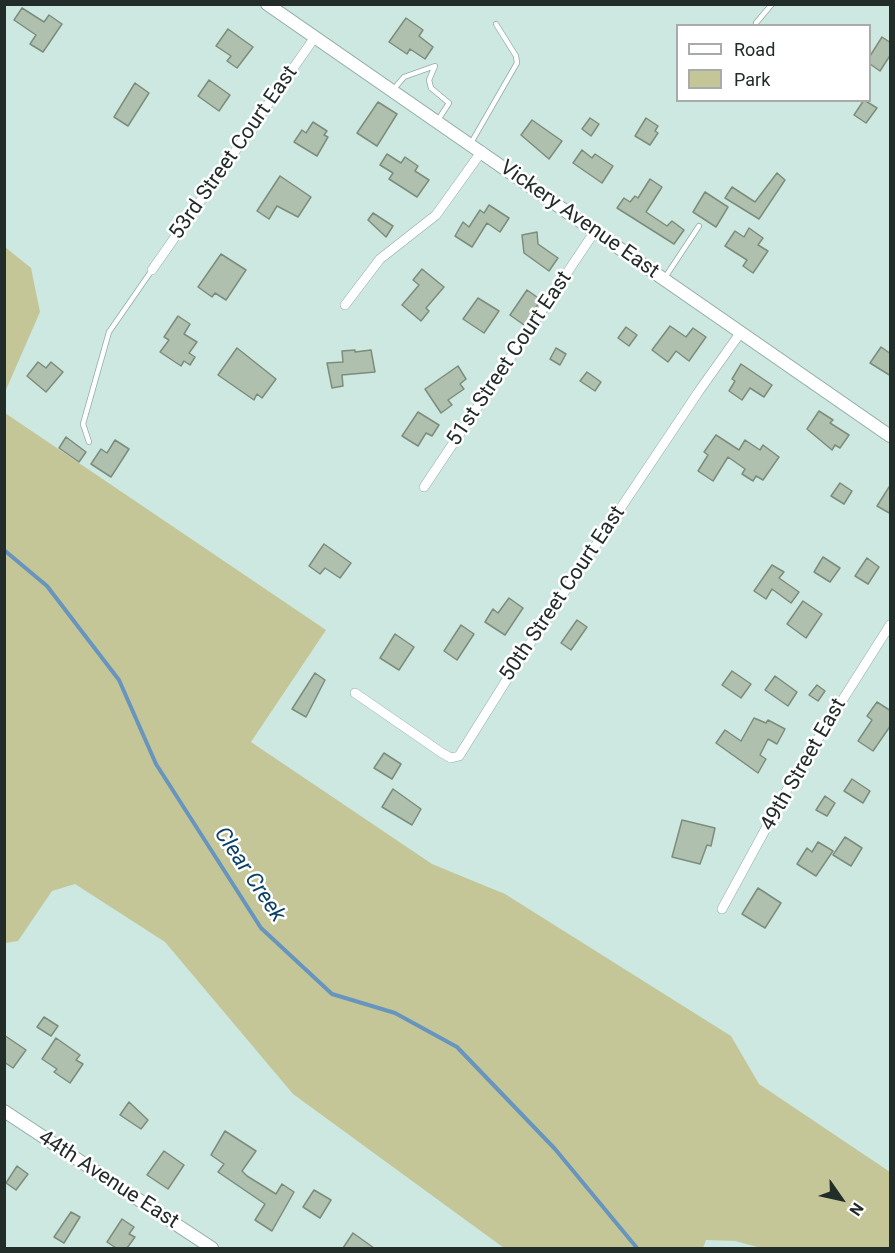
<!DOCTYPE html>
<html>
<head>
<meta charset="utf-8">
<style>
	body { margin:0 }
	#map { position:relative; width:895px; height:1253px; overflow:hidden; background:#cce8e1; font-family:Roboto,sans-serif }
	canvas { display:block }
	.frame { position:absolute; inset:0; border:6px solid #222c29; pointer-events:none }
	.legend { position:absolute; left:676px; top:24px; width:195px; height:78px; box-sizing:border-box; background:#fff; border:2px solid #a7aba9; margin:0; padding:8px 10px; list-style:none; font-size:18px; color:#222c29 }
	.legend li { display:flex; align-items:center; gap:12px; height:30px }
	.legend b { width:30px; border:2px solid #a7aba9 }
	.north { position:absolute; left:811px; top:1169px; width:60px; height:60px; -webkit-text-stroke:4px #fff; paint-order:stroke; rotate:124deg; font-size:16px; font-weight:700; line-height:24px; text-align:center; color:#222c29 }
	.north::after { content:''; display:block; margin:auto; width:21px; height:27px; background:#222c29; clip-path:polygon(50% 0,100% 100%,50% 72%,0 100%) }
</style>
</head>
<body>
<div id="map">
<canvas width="895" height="1253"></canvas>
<div class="frame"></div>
<ul class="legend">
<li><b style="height:8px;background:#fff"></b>Road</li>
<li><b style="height:16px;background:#c5c698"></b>Park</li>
</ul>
<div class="north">N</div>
</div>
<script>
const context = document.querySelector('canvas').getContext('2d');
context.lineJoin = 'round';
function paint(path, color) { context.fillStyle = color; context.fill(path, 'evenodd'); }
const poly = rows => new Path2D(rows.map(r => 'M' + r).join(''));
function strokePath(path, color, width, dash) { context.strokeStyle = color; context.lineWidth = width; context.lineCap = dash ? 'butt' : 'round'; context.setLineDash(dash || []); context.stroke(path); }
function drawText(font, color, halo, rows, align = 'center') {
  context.font = font + ' Roboto,sans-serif'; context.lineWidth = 5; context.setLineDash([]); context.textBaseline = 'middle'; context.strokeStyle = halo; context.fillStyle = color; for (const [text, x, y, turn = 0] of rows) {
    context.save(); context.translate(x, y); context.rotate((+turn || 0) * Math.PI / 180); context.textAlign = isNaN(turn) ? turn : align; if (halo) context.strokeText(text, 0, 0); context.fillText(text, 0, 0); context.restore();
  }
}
const green = poly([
	[5,247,31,268,40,312,5,392],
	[5,413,326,630,251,742,432,864,505,894,731,1036,759,1084,890,1172,890,1248,761,1248,735,1241,706,1240,703,1248,504,1248,293,1094,165,942,75,884,52,891,18,941,5,943]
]);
const stream = poly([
	[4,550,47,586,119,680,156,764,261,928,332,994,395,1013,457,1047,555,1149,637,1248]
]);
const building = poly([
	[22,8,44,22,49,15,62,24,43,52,30,44,36,35,14,20,22,8],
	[406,18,423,30,419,36,433,47,425,59,410,49,407,54,389,42,406,18],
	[228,29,253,47,237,68,227,61,231,56,216,46,228,29],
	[882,37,891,43,891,54,880,71,870,64,870,56,882,37],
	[209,80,230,95,219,111,198,96,209,80],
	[135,83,149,93,128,126,114,117,135,83],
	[864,100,877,108,866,123,854,115,864,100],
	[378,102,397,114,377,146,357,133,378,102],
	[590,118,599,124,591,136,582,129,590,118],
	[646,118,658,126,655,131,658,133,650,145,635,136,646,118],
	[532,120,562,141,549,159,521,135,532,120],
	[313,122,327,131,324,135,328,137,317,156,294,142,302,130,306,133,313,122],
	[582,150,592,158,595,154,613,166,602,183,573,163,582,150],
	[387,154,401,163,405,157,418,166,415,171,429,180,417,197,389,179,393,173,380,165,387,154],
	[777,173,785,180,759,219,725,198,732,187,755,202,777,173],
	[280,176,311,197,298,217,277,206,269,219,257,211,280,176],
	[650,179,662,187,646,212,667,226,672,221,684,230,674,244,617,208,624,198,630,202,635,196,638,198,650,179],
	[705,192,728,207,716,227,693,212,705,192],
	[489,205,509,218,500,232,487,223,472,247,455,236,463,222,469,227,480,210,484,213,489,205],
	[373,213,393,226,386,237,368,220,373,213],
	[749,228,763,238,758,245,768,251,753,273,743,266,747,260,725,246,735,231,744,237,749,228],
	[537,232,538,244,558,258,549,271,524,253,522,235,537,232],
	[221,254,246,270,226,300,215,293,212,297,198,287,221,254],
	[422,269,444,287,426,308,429,311,421,321,402,305,419,285,413,280,422,269],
	[527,290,541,300,524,325,510,315,527,290],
	[478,298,499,311,484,333,463,319,478,298],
	[178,316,190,324,184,334,197,342,189,353,195,357,190,365,184,361,181,366,160,352,169,340,164,337,178,316],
	[670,326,686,337,693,328,706,337,689,361,676,351,668,362,652,350,670,326],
	[626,327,637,335,629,346,618,338,626,327],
	[881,347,891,354,891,376,870,363,881,347],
	[237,348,276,379,262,398,257,394,254,400,218,375,237,348],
	[556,348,566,354,560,365,550,359,556,348],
	[355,350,355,352,371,350,375,372,342,375,343,386,332,388,327,363,343,362,342,351,355,350],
	[38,362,46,368,51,362,63,372,46,392,27,376,38,362],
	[741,364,772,385,764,397,750,388,742,400,729,391,735,381,732,379,741,364],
	[458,366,466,379,460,384,464,389,448,400,452,405,441,413,425,389,458,366],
	[587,372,601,382,595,391,580,381,587,372],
	[819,411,833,420,830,423,849,435,840,448,835,445,832,450,807,429,819,411],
	[418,412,439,425,432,436,426,433,418,446,402,436,418,412],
	[716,435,739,450,745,440,760,450,763,445,779,457,763,480,756,476,753,481,742,474,745,469,728,457,713,481,698,471,708,455,704,452,716,435],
	[66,437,86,452,79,462,59,448,66,437],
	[115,440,129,449,111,477,91,464,101,449,107,453,115,440],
	[840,483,852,491,844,504,831,496,840,483],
	[891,484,891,514,877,506,891,484],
	[324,544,351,563,340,578,325,568,320,574,309,566,324,544],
	[823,557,840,568,830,582,814,572,823,557],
	[867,558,879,567,868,584,855,576,867,558],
	[772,565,784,572,779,578,799,592,791,603,772,589,766,599,754,591,772,565],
	[509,598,523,608,505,635,485,622,493,609,498,613,509,598],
	[803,601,822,614,806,638,787,624,803,601],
	[577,620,587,627,571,650,561,643,577,620],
	[461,625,474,634,457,660,444,651,461,625],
	[395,634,414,647,399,670,380,658,395,634],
	[732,671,751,684,741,698,722,685,732,671],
	[315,673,325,680,306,717,292,709,315,673],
	[775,676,797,692,788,706,765,690,775,676],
	[817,685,825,691,818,701,809,695,817,685],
	[877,702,891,711,891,725,873,751,858,741,872,720,867,716,877,702],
	[754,718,766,723,768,720,785,729,777,744,768,739,760,755,766,759,758,773,716,743,725,730,741,741,754,718],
	[384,753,401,764,392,779,374,768,384,753],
	[852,779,870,791,863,803,844,791,852,779],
	[393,789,421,809,412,825,382,807,393,789],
	[825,796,835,803,827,816,816,810,825,796],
	[682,820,715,828,711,846,707,845,700,864,672,857,682,820],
	[845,837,862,848,851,866,833,855,845,837],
	[818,842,833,851,816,876,797,864,807,848,812,852,818,842],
	[758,888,781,903,765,928,742,914,758,888],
	[44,1017,58,1026,51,1036,37,1027,44,1017],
	[4,1035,26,1050,13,1068,4,1062,4,1035],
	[56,1038,80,1055,76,1060,83,1064,70,1083,54,1072,57,1069,42,1059,56,1038],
	[129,1102,148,1120,141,1129,120,1115,129,1102],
	[225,1131,256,1151,242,1171,247,1176,276,1194,282,1184,294,1192,272,1231,255,1220,265,1204,218,1172,224,1164,211,1155,225,1131],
	[164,1151,184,1165,168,1189,147,1175,164,1151],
	[17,1166,28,1174,16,1190,6,1183,17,1166],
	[314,1190,331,1200,320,1218,303,1207,314,1190],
	[71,1212,80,1217,64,1243,54,1237,71,1212],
	[122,1219,134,1227,129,1234,135,1237,127,1248,116,1248,107,1242,122,1219],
	[353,1233,374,1248,343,1248,353,1233]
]);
const service = poly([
	[756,23,772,4],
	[393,90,404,77,435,66,429,80,431,88,449,103,438,120],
	[471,143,517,63,516,56,496,24],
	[664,279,699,226],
	[89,442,83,424,109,332,152,270]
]);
const minor = poly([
	[152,270,315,37],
	[345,305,380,259,436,215,482,151],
	[424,487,595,231],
	[355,693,442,753,451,758,459,756,521,657,699,391,741,332],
	[722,909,795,775,890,625]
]);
const tertiary = poly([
	[267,4,890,436],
	[4,1111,212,1248]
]);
const streetNames = [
	["53rd Street Court East",234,153,-55],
	["Vickery Avenue East",579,220,35],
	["51st Street Court East",510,359,-56],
	["50th Street Court East",563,594,-56],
	["49th Street East",804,765,-60],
	["44th Avenue East",108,1180,33]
];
const waterNames = [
	["Clear Creek",249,875,56]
];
paint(green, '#c5c698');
strokePath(stream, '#6895be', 4);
paint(building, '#afc0ae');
strokePath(building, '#7d8d7c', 1.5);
strokePath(service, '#92aca6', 6);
strokePath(minor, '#92aca6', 10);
strokePath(tertiary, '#92aca6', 14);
strokePath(service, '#fff', 4.5);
strokePath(minor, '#fff', 9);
strokePath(tertiary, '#fff', 12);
drawText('21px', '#222c29', '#fff', streetNames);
drawText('italic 22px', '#0b4068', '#fff', waterNames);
</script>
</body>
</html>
